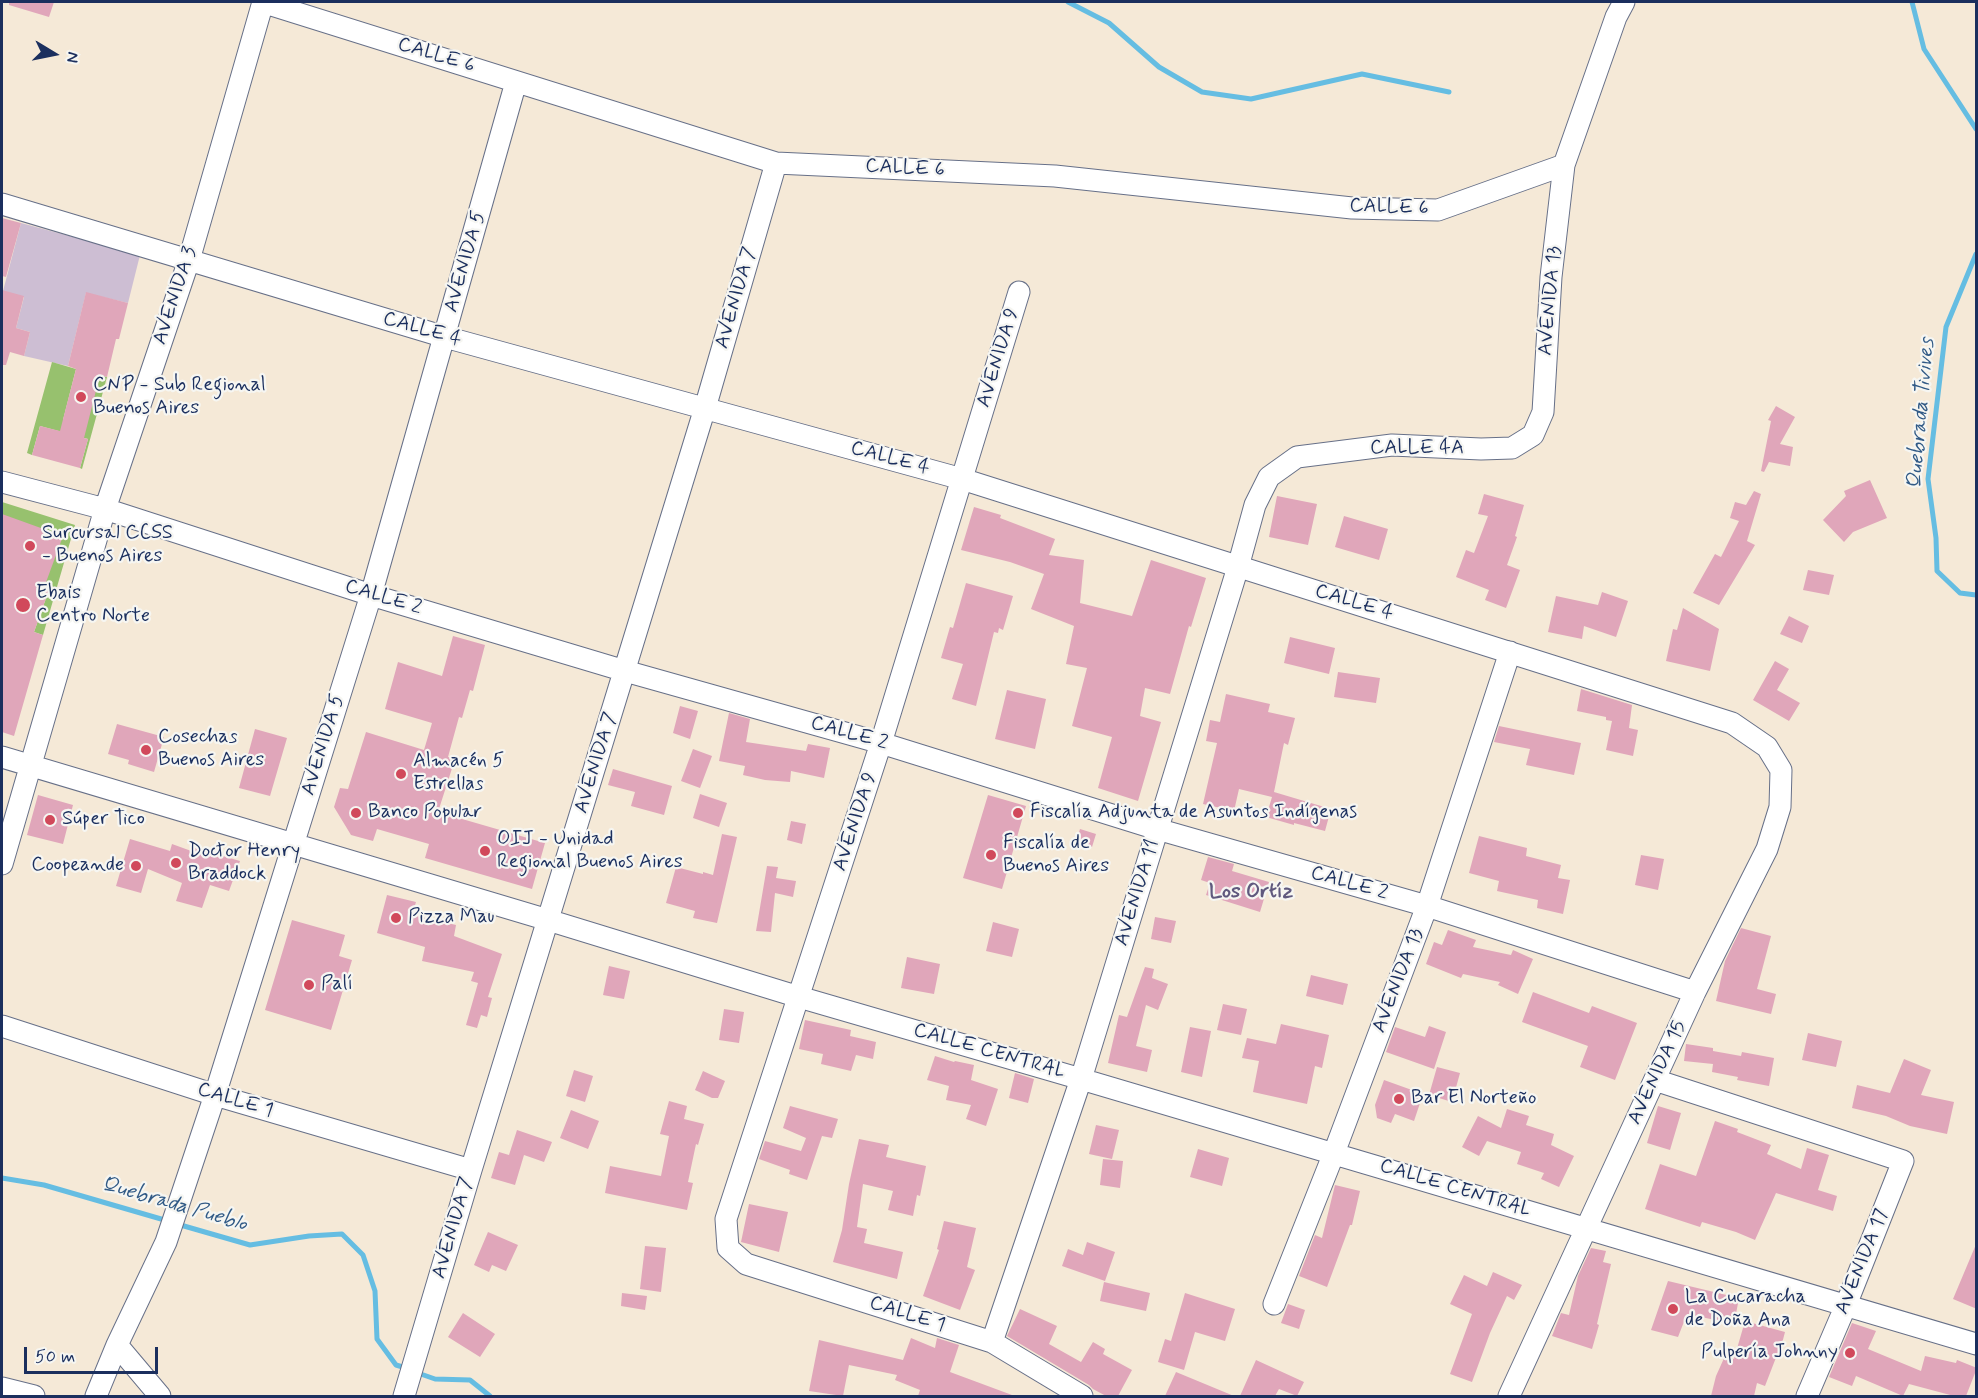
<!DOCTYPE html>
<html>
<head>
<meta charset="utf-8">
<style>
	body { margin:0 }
	#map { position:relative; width:1978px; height:1398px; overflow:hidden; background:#f5e9d7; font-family:Mynerve,sans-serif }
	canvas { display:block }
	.frame { position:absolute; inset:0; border:3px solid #1b2f5e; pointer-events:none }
	.north { position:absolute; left:24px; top:24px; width:60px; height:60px; -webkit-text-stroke:4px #f6f6f2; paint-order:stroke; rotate:100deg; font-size:16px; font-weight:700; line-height:24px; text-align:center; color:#1b2f5e }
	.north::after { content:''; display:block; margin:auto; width:21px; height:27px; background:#1b2f5e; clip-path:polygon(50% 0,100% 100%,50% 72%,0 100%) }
	.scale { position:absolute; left:24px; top:1347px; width:134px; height:27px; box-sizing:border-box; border:3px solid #1b2f5e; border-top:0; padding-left:8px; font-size:18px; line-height:21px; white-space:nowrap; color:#1b2f5e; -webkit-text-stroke:4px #f6f6f2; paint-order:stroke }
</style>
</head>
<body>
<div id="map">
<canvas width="1978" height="1398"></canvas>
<div class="frame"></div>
<div class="north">N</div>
<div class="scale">50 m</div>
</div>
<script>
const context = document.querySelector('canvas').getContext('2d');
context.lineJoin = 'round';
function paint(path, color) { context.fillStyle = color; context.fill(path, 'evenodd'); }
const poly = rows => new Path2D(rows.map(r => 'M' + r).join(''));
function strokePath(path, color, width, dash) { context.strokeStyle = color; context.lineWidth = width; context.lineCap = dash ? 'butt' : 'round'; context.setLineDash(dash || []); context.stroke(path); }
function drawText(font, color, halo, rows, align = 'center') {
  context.font = font + ' Mynerve,sans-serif'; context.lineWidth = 4.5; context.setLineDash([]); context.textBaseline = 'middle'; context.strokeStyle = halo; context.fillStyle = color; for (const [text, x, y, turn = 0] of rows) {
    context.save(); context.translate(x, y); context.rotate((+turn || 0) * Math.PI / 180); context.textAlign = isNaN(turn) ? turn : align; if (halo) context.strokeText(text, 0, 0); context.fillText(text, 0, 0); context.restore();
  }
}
const industrial = poly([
	[21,223,140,255,128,303,86,293,68,366,24,356,30,332,16,328,24,297,3,291]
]);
const green = poly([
	[52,362,76,369,63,420,100,375,107,377,82,469,80,468,88,439,40,426,32,455,27,453],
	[2,502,75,525,43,635,34,632,50,587,2,570]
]);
const stream = poly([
	[1068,2,1109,23,1159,67,1202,92,1251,99,1362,74,1449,92],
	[1912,2,1924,49,1976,129],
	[1976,254,1946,327,1928,479,1936,538,1937,571,1960,593,1976,595],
	[2,1178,44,1185,168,1221],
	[177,1224,250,1245,309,1236,342,1234,363,1255,375,1291,377,1339,396,1365,406,1368],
	[415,1372,435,1379,470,1380,490,1396]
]);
const building = poly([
	[9,2,54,2,49,17,9,5],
	[2,218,21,223,6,277,2,276],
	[2,290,24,296,16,328,30,332,24,356,10,352,6,365,2,365],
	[86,292,128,303,119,339,116,339,107,377,100,375,84,438,88,439,80,468,32,455,40,426,60,431,76,369,68,366],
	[1776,406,1795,417,1780,444,1793,447,1790,466,1769,462,1764,472,1761,471,1771,421,1768,420],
	[1870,480,1887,518,1853,532,1844,542,1823,520,1846,496,1844,491],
	[1754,491,1761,494,1747,541,1755,545,1719,605,1693,593,1715,554,1721,557,1739,521,1730,518,1735,502,1746,505],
	[1484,494,1524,505,1515,536,1517,537,1507,565,1520,570,1506,608,1485,600,1489,590,1456,577,1466,550,1474,553,1488,516,1478,514],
	[1277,496,1317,504,1308,545,1269,537],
	[974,507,1001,515,1000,518,1055,539,1049,555,1084,560,1080,603,1132,616,1151,560,1206,578,1191,627,1189,626,1170,694,1145,688,1140,716,1161,722,1138,801,1098,788,1112,737,1072,726,1087,668,1066,664,1074,626,1031,609,1044,574,1010,562,961,550],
	[2,514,63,536,45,585,50,587,34,632,43,635,14,736,2,732],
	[1344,516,1388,529,1379,560,1335,547],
	[1808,570,1834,575,1829,595,1803,590],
	[966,583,1013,596,1003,630,999,628,998,633,994,632,976,706,952,699,963,664,941,658,950,627,953,628],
	[1602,592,1628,601,1616,637,1584,626,1582,639,1548,632,1556,596,1598,605],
	[1683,608,1719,629,1710,671,1666,661,1673,629,1677,630],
	[1789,616,1809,626,1802,643,1780,634],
	[453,636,485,645,473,691,470,690,462,718,459,717,448,757,455,759,438,812,545,843,532,889,425,858,429,844,377,829,373,841,351,835,334,807,340,788,348,789,366,732,424,750,432,723,385,709,398,662,442,676],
	[1290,637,1335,648,1329,674,1284,663],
	[1775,661,1789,669,1777,690,1800,703,1789,721,1753,700],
	[1338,672,1380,678,1376,703,1334,697],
	[1581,689,1632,705,1629,728,1638,730,1633,756,1606,750,1612,721,1606,720,1606,717,1577,711],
	[1007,690,1046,699,1035,749,995,739],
	[1226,694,1270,704,1268,712,1295,718,1288,745,1284,743,1274,792,1331,809,1325,831,1294,823,1294,825,1266,817,1272,797,1239,789,1234,811,1203,804,1217,743,1206,741,1210,720,1220,722],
	[680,706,698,711,690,739,673,733],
	[729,713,750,719,746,742,806,751,808,744,830,748,824,778,791,771,790,782,765,780,743,775,745,766,719,761],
	[117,724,164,737,154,772,128,764,129,760,108,754],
	[1499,726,1581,743,1574,775,1526,765,1530,749,1494,742],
	[255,729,287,738,270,796,239,788],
	[693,749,712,756,700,788,681,781],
	[613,769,672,786,664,815,631,806,635,792,608,785],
	[700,794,727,803,719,827,693,818],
	[38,795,73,805,63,844,27,835],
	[988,795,1026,806,1002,889,963,878],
	[791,821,806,824,802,844,787,840],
	[1080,829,1096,834,1092,847,1076,842],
	[722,834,737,837,717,923,693,918,695,911,666,903,676,867,703,874,703,872,713,875],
	[1479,836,1527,848,1526,856,1561,865,1558,878,1570,880,1563,914,1537,908,1538,900,1497,891,1499,881,1469,873],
	[130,839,170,851,172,844,194,852,195,848,240,861,229,891,210,885,202,908,176,901,182,883,148,869,141,893,116,886],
	[1641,855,1664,859,1658,890,1635,885],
	[1208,857,1234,864,1232,871,1269,882,1260,912,1206,895,1210,883,1201,880],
	[767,866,778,867,776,878,796,881,793,897,775,893,771,932,756,931],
	[387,895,416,902,412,915,456,925,454,936,502,954,488,997,492,998,487,1017,481,1015,477,1028,466,1025,478,983,471,981,474,972,422,961,425,947,377,933],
	[1155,917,1176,921,1171,943,1151,939],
	[292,920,345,935,339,956,352,960,331,1030,265,1010],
	[993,922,1019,929,1012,957,986,951],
	[1741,928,1771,936,1757,989,1776,994,1771,1014,1716,1001,1725,961],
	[1448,930,1476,940,1473,947,1511,955,1513,950,1533,959,1518,994,1498,985,1500,982,1463,974,1461,978,1426,964,1434,942,1442,945],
	[907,957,940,964,934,994,901,988],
	[609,966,630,971,624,999,603,995],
	[1145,967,1154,969,1152,978,1168,984,1158,1010,1146,1005,1136,1046,1152,1050,1147,1072,1108,1063,1119,1015,1127,1017],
	[1311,975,1348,984,1343,1005,1306,996],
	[1533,992,1589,1013,1592,1006,1637,1023,1615,1080,1580,1067,1588,1046,1522,1022],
	[1223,1004,1247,1009,1241,1035,1217,1030],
	[724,1009,744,1012,739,1043,719,1040],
	[805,1020,851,1030,850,1036,876,1042,873,1059,856,1055,851,1071,821,1064,823,1054,799,1049],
	[1281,1024,1329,1035,1322,1068,1315,1066,1307,1104,1253,1092,1259,1061,1242,1058,1247,1038,1276,1044],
	[1429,1026,1446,1032,1434,1069,1386,1052,1395,1027,1425,1037],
	[1190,1027,1211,1031,1202,1077,1181,1072],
	[1808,1033,1842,1041,1836,1067,1802,1060],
	[1686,1044,1713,1048,1713,1051,1741,1056,1742,1052,1774,1058,1769,1086,1737,1080,1738,1077,1712,1072,1713,1064,1684,1061],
	[935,1056,954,1062,955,1061,974,1065,971,1080,998,1089,986,1126,966,1119,971,1105,946,1100,949,1086,927,1080],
	[1904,1059,1931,1070,1921,1095,1954,1102,1947,1134,1910,1126,1886,1116,1852,1108,1857,1085,1890,1093],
	[1437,1067,1460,1073,1452,1102,1429,1095],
	[574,1070,593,1076,585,1102,566,1096],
	[703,1071,725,1081,718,1098,712,1098,695,1090],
	[1015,1073,1034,1079,1028,1103,1009,1098],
	[1384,1080,1423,1094,1414,1121,1395,1114,1391,1123,1377,1118,1375,1105],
	[669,1101,687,1106,684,1119,704,1124,698,1145,696,1144,688,1182,693,1183,687,1210,605,1193,610,1166,661,1176,669,1136,660,1134],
	[790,1106,838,1119,832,1138,822,1136,807,1180,789,1174,790,1170,759,1159,765,1141,801,1151,806,1138,783,1128],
	[1658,1106,1681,1113,1670,1150,1647,1143],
	[1507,1109,1529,1116,1526,1125,1554,1134,1551,1145,1574,1156,1559,1187,1541,1179,1544,1173,1517,1164,1521,1152,1487,1141,1479,1156,1462,1147,1478,1116,1501,1128],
	[571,1110,599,1121,588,1149,560,1138],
	[1715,1121,1738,1129,1737,1132,1771,1145,1767,1154,1801,1169,1807,1148,1829,1155,1818,1190,1837,1196,1833,1211,1776,1193,1755,1240,1736,1232,1702,1222,1700,1227,1645,1209,1660,1164,1696,1176],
	[1096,1125,1119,1130,1112,1159,1089,1154],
	[517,1130,552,1142,544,1162,524,1155,515,1185,491,1178,499,1152,509,1155],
	[859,1139,889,1145,886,1157,926,1166,920,1196,917,1195,913,1216,888,1210,893,1191,863,1184,857,1227,867,1229,864,1243,903,1252,897,1279,833,1262,842,1230,849,1184],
	[1198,1149,1229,1158,1222,1186,1190,1177],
	[1103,1159,1123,1161,1120,1188,1100,1185],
	[1335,1185,1360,1191,1352,1225,1350,1225,1327,1287,1299,1276,1315,1235,1322,1238],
	[749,1204,788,1212,779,1252,741,1242],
	[944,1221,976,1228,967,1267,975,1270,960,1310,923,1296,939,1250,937,1249],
	[488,1232,518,1245,506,1271,492,1265,489,1272,474,1265],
	[1087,1242,1115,1252,1105,1281,1062,1266,1068,1249,1083,1255],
	[1977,1242,1977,1309,1953,1299],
	[645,1246,666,1248,661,1292,640,1289],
	[1591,1248,1606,1251,1603,1262,1611,1264,1597,1324,1599,1325,1592,1349,1552,1336,1561,1313,1569,1315,1578,1276],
	[1493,1272,1522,1285,1514,1300,1507,1296,1490,1333,1472,1382,1450,1374,1472,1314,1450,1304,1464,1275,1487,1286],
	[1668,1281,1739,1298,1734,1324,1687,1314,1678,1337,1651,1330],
	[1104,1282,1150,1293,1146,1311,1100,1301],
	[622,1293,647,1296,645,1310,621,1306],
	[1185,1293,1235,1309,1225,1341,1195,1332,1184,1370,1158,1362,1165,1339,1171,1341],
	[1288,1304,1305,1310,1299,1329,1281,1323],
	[1020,1309,1057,1326,1049,1344,1081,1362,1093,1342,1105,1349,1103,1354,1132,1370,1118,1396,1106,1396,1093,1389,1089,1385,1007,1336],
	[463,1313,495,1334,480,1357,448,1337],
	[1745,1321,1785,1332,1779,1355,1777,1355,1765,1386,1757,1383,1754,1396,1711,1396,1716,1376,1725,1356,1734,1359],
	[1852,1323,1876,1331,1868,1349,1921,1371,1925,1356,1956,1363,1957,1360,1977,1368,1966,1396,1954,1396,1909,1384,1903,1396,1856,1376,1852,1386,1829,1377],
	[911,1338,935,1348,937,1338,959,1345,950,1372,1012,1395,1011,1396,918,1396,920,1390,895,1380,897,1375,849,1365,843,1396,809,1391,819,1340,903,1360],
	[1256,1360,1304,1382,1297,1396,1279,1389,1275,1396,1240,1396],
	[1176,1372,1234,1396,1165,1396]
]);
const minor = poly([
	[262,2,776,163,1055,176,1352,208,1438,210,1564,165],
	[2,204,445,337,962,479,1732,723,1767,747,1781,770,1780,807,1767,849,1695,992,1509,1396],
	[1019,292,881,743,726,1219,728,1248,746,1264,992,1342,1082,1396],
	[2,482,105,509,371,595,625,671,881,743,1157,829,1427,906,1695,992],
	[2,757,548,920,799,997,1081,1079,1976,1344],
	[2,864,105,509,189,260,263,2],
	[2,1026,215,1095,471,1170],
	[1655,1080,1903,1161,1846,1305,1807,1396],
	[1274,1304,1334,1153,1427,906,1510,652],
	[992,1342,1081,1079,1238,567,1255,505,1269,477,1297,457,1392,445,1481,449,1512,448,1533,435,1543,412,1551,277,1564,165,1616,17,1624,2],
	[117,1345,160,1396],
	[2,1388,34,1396],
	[96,1396,117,1345,166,1242,215,1095,371,595,516,82],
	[404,1396,471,1170,705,408,776,163]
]);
const markers = [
	[81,397,6,"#d1495b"],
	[30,546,6,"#d1495b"],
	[23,605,8,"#d1495b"],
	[146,750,6,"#d1495b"],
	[401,774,6,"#d1495b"],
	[356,813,6,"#d1495b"],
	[1018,813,6,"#d1495b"],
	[50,820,6,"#d1495b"],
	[485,851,6,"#d1495b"],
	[991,855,6,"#d1495b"],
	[176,863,6,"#d1495b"],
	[136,866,6,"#d1495b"],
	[396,918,6,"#d1495b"],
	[309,985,6,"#d1495b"],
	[1399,1099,6,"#d1495b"],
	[1673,1309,6,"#d1495b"],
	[1850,1353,6,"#d1495b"]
];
const streetNames = [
	["CALLE 6",436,56,17],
	["CALLE 6",905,169,3],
	["CALLE 6",1389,208,2],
	["AVENIDA 5",466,262,-74],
	["AVENIDA 3",176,296,-72],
	["AVENIDA 7",737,298,-74],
	["AVENIDA 13",1551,301,-85],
	["CALLE 4",422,330,16],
	["AVENIDA 9",999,358,-73],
	["CALLE 4A",1417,449],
	["CALLE 4",890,459,15],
	["CALLE 2",383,598,17],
	["CALLE 4",1354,603,17],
	["CALLE 2",849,734,16],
	["AVENIDA 5",324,745,-73],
	["AVENIDA 7",597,763,-73],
	["AVENIDA 9",856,822,-72],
	["CALLE 2",1349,884,16],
	["AVENIDA 11",1138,893,-73],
	["AVENIDA 13",1399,981,-69],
	["CALLE CENTRAL",989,1052,16],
	["AVENIDA 15",1658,1073,-65],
	["CALLE 1",235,1101,17],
	["CALLE CENTRAL",1455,1189,17],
	["AVENIDA 7",454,1228,-74],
	["AVENIDA 17",1863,1262,-68],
	["CALLE 1",907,1315,18]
];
const poiNames = [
	["CNP - Sub Regional",93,386],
	["Buenos Aires",93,409],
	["Surcursal CCSS",42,534],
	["- Buenos Aires",42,557],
	["Ebais",36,594],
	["Centro Norte",36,617],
	["Cosechas",158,738],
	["Buenos Aires",158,761],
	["Almacén 5",413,762],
	["Estrellas",413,785],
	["Banco Popular",368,813],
	["Fiscalía Adjunta de Asuntos Indígenas",1030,813],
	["Súper Tico",62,820],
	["OIJ - Unidad",497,840],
	["Regional Buenos Aires",497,863],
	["Fiscalía de",1003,844],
	["Buenos Aires",1003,867],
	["Doctor Henry",188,852],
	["Braddock",188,875],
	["Coopeande",124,866,"right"],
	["Pizza Mau",408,918],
	["Palí",321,985],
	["Bar El Norteño",1411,1099],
	["La Cucaracha",1685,1298],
	["de Doña Ana",1685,1321],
	["Pulpería Johnny",1838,1353,"right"]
];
const waterNames = [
	["Quebrada Tivives",1922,414,-85],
	["Quebrada Pueblo",174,1205,16]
];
const neighbourhoodNames = [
	["Los Ortíz",1251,893]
];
paint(industrial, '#cdbed3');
paint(green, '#97c16e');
strokePath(stream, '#65bde2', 5);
paint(building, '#e0a6ba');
strokePath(minor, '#677088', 23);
strokePath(minor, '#fff', 21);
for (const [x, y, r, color] of markers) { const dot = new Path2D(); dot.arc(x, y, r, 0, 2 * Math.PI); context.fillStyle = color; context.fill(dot); strokePath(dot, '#f6f6f2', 2); }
drawText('20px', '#1b2f5e', '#f6f6f2', streetNames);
drawText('20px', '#1b2f5e', '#f6f6f2', poiNames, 'left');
drawText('italic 21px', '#315a86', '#f6f6f2', waterNames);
drawText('bold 21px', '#60597e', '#f6f6f2', neighbourhoodNames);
</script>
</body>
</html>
